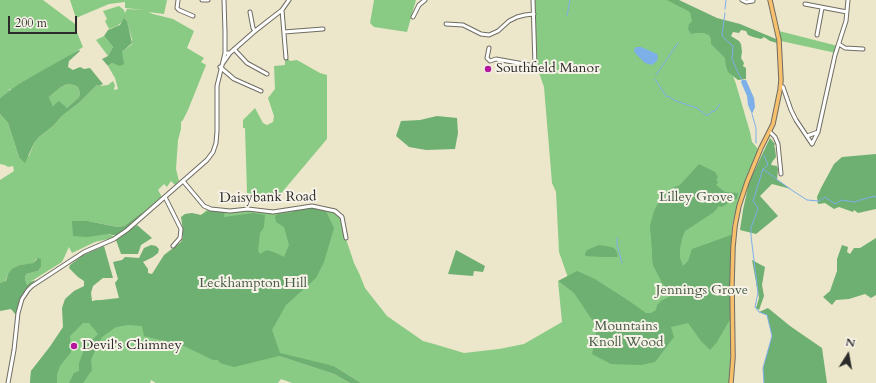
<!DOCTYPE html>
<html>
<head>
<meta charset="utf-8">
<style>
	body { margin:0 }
	#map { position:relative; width:876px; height:383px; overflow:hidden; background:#ece6ca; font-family:Cardo,serif }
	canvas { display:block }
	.north { position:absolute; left:828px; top:335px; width:40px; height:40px; -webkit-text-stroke:3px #f7f3e8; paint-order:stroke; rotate:11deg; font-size:11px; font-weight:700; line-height:16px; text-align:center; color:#2b2b2b }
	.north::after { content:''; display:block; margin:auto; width:14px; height:18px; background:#2b2b2b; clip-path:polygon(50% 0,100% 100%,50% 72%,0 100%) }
	.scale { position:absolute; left:8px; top:16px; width:69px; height:18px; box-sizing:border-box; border:2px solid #2b2b2b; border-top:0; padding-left:5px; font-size:12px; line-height:14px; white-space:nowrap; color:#2b2b2b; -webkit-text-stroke:3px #f7f3e8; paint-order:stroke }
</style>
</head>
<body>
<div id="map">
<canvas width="876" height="383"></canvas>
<div class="north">N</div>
<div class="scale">200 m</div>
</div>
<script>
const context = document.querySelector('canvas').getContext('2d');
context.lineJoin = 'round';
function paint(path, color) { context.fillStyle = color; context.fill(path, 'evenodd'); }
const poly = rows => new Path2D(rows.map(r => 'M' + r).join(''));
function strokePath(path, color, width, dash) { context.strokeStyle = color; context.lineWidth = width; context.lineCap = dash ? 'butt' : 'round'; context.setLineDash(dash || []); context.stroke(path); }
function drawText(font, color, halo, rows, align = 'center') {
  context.font = font + ' Cardo,serif'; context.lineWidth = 4; context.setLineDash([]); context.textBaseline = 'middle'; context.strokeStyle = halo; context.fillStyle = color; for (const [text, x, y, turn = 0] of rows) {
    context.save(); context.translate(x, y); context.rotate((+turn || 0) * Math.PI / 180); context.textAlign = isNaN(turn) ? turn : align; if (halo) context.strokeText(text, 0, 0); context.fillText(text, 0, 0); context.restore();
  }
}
const green = poly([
	[0,0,43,0,75,24,76,30,83,47,63,60,20,83,12,90,9,89,10,91,0,98],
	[70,0,167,0,164,14,148,12,153,14,173,19,194,31,187,48,204,58,201,62,206,65,188,110,183,120,181,122,181,129,178,140,176,169,179,181,175,185,171,181,167,187,164,184,158,190,162,197,144,213,141,213,124,226,117,227,88,221,72,221,99,234,108,234,114,236,113,238,95,242,72,253,69,247,62,262,30,282,27,285,25,279,26,274,38,271,41,267,41,259,36,259,33,263,29,264,20,265,8,274,5,282,0,283,0,180,14,171,13,166,8,167,5,165,0,164,0,114,8,123,19,157,29,156,34,143,39,137,53,126,62,116,80,102,97,85,99,86,108,85,113,81,115,85,114,90,118,89,115,78,108,66,112,63,120,65,122,52,132,44,132,39,126,19,117,26,109,29,105,21,107,19,103,11,119,6,124,10,125,13,127,9,144,10,125,8,125,2,109,4,76,18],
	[374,0,416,0,407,32,374,27,370,23],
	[535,0,676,0,714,21,736,84,750,132,752,142,760,151,738,202,732,226,731,282,731,349,729,383,361,383,334,366,279,356,334,374,350,383,292,383,281,379,278,383,156,383,151,380,150,383,30,383,31,371,49,348,95,300,176,301,194,221,209,208,253,210,267,212,312,206,337,212,342,217,344,233,354,263,359,273,365,288,387,316,423,341,434,344,464,353,499,349,524,344,562,322,558,281,573,292,559,252,556,192,552,183,544,87,537,67],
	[779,31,838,46,836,53,781,41],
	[104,36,113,47,108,56,96,40],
	[288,59,290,61,297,60,320,73,327,75,327,139,273,203,247,193,245,128,243,128,243,120,255,108,263,123,267,125,273,122,274,116,268,98,275,89,274,66,285,65,285,60],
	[67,84,74,85,78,87,80,93,79,97,67,108,63,106,53,106,49,97,61,87]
]);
const forest = poly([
	[667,0,679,0,717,18,740,24,776,39,777,43,770,41,764,37,761,39,753,37,748,35,746,31,741,30,739,33,733,32,731,36,739,41,741,44,742,52,741,58,744,63,743,66,746,68,746,79,738,80,728,72,726,66,725,58,711,44,711,39,709,35,704,33,696,33,691,34,688,29,689,24,692,21,690,12],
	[124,18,127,21,132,43,122,52,124,64,120,66,112,63,108,66,102,59,108,56,113,47,104,36,108,30,120,25],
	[79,50,80,51,69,61,68,67,73,70,80,67,84,69,90,68,103,84,99,86,97,85,80,102,62,116,53,126,39,137,34,143,25,163,19,157,8,123,0,114,0,98,20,83],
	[67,84,74,85,78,87,80,93,79,97,67,108,59,101,55,104,54,106,53,106,49,97,61,87],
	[437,116,457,118,458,133,455,149,426,150,409,147,396,136,401,121,420,120],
	[770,138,775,144,774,146,775,148,776,157,772,162,771,165,777,166,778,169,777,180,791,189,772,184,760,196,778,216,756,234,740,230,743,210,749,182],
	[876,154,876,209,858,213,854,210,853,212,839,207,834,209,825,203,818,204,817,197,821,188,834,164,842,157],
	[699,164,715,172,718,177,716,180,718,182,716,185,725,192,738,193,737,199,731,201,722,207,719,206,714,212,685,231,682,239,680,249,680,258,683,266,688,261,692,249,734,234,732,316,717,342,710,350,701,341,688,323,671,327,674,337,655,362,641,365,611,364,592,354,597,327,574,293,558,281,577,271,595,279,629,301,646,313,651,313,656,310,657,305,661,301,672,295,662,283,653,265,652,258,652,251,650,226,654,211,661,198,672,188,680,185],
	[312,206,325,209,334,228,324,262,316,278,286,305,272,330,280,353,334,366,361,383,350,383,334,374,279,356,234,367,220,363,218,360,213,360,184,346,144,336,142,326,128,325,116,327,102,337,94,353,91,360,92,370,83,383,69,383,74,373,79,371,79,363,85,347,98,334,89,323,83,323,70,336,71,352,60,366,57,374,57,383,30,383,31,371,49,348,63,327,62,308,65,299,74,291,84,286,84,281,78,277,69,268,70,265,83,255,104,246,113,278,103,278,93,286,91,293,92,301,119,298,115,283,118,279,113,262,122,260,125,257,139,258,144,248,151,245,156,246,159,249,158,253,153,257,143,262,148,269,148,273,152,274,164,255,181,242,183,237,183,230,181,217,185,214,192,213,201,215,208,211,225,208,224,217,253,213,265,215,264,227,260,233,258,251,260,254,267,250,276,253,284,257,289,245,284,227,276,222,275,216,278,214,293,212,294,209],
	[141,213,144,214,118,236,108,234,87,237,73,236,72,221,88,221,117,227,124,226],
	[137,225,152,238,141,245,138,254,121,254,116,240],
	[876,238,876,295,871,298,865,294,849,299,836,300,832,305,823,297,830,291,837,271,837,259,842,245,848,247,847,252,850,254,854,248,860,248],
	[599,245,612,247,616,250,618,256,617,257,602,257,585,256,585,254,587,250],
	[456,250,485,266,483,272,474,271,473,276,448,274],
	[38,258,41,259,41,267,38,271,26,274,25,279,27,285,30,282,36,280,25,290,16,315,11,309,0,311,0,283,6,281,8,274,12,269,20,265,33,263],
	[752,260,765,267,762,285,764,296,759,310,756,308,759,298],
	[768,308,790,326,822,348,827,383,764,383,763,368,772,336,767,315,759,312]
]);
const water = poly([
	[636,47,641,47,657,54,658,57,657,61,652,65,645,63,635,53,634,50],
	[742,80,746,80,754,98,755,107,752,114,748,105,747,96,741,82]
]);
const stream = poly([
	[725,9,726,0],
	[725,13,722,34,723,37,733,46,732,59,738,73,743,81],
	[567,16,570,0],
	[656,75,678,43],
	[655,79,666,96,670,97,672,99,679,102,697,108,706,115,709,115,711,112,715,111,720,104],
	[752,114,756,128,756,143],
	[764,155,768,165,763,169,753,201,758,208,751,228,751,236,758,293,755,307,759,312,767,315,772,336,763,368,764,383],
	[763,169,790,189,807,200,819,201,825,197,835,204,842,200,854,202,874,196,874,197,876,197],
	[617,238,617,245,622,263]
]);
const minor = poly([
	[178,0,177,8,179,10,193,16],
	[202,0,208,0],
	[742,0,746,2,753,1],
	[805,4,847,12],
	[282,10,286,58],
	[250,12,253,28,255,31],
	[413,17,419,5,425,0],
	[446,24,463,25,481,34,489,35,498,31,509,21,517,17,525,15,534,14],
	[284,32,323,29],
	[817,35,822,8],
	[839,44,845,48,863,49],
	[489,48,487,58,490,61,496,59,535,66,533,0],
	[234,49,247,63,267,74],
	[225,53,230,53,255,31,282,10,289,0],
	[223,63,230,53],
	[220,67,234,79,261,91],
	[781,86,783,87,791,110,796,120,812,144],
	[770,132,775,137,778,144,781,174],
	[807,136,818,132],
	[812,144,818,132,835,55,846,21,848,0],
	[183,181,204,206,211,209,230,211,248,209,273,212,312,206,335,211,342,217,346,238],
	[165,197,181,229,180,238,173,246],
	[8,383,14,350,18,313,22,299,28,290,32,286,84,252,114,239,127,230,207,160,213,152,216,143,217,131,217,86,225,53,225,32,224,0]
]);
const major = poly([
	[731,383,733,357,732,284,733,247,735,226,739,206,747,182,761,148,773,124,780,90,781,80,779,40,770,0]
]);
const markers = [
	[488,69,4,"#b5179e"],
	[74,346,4,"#b5179e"]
];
const poiNames = [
	["Southfield Manor",496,69],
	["Devil's Chimney",82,346]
];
const streetNames = [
	["Daisybank Road",268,198,-1]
];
const parkNames = [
	["Lilley Grove",696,198],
	["Leckhampton Hill",253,284],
	["Jennings Grove",702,291],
	["Mountains",626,327],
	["Knoll Wood",626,343]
];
paint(green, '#89cb84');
paint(forest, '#6eaf72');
paint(water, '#7dafe9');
strokePath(stream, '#7dafe9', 1);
strokePath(minor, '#6f6c63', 5);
strokePath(major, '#6f6c63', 5.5);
strokePath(minor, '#fff', 3);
strokePath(major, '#f7c06c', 3.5);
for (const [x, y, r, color] of markers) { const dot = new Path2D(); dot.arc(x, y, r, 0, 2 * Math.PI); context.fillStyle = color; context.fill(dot); strokePath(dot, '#f7f3e8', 1.5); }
drawText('14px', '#2b2b2b', '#f7f3e8', poiNames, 'left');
drawText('14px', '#2b2b2b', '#f7f3e8', streetNames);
drawText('14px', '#475b46', '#f7f3e8', parkNames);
</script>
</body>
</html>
